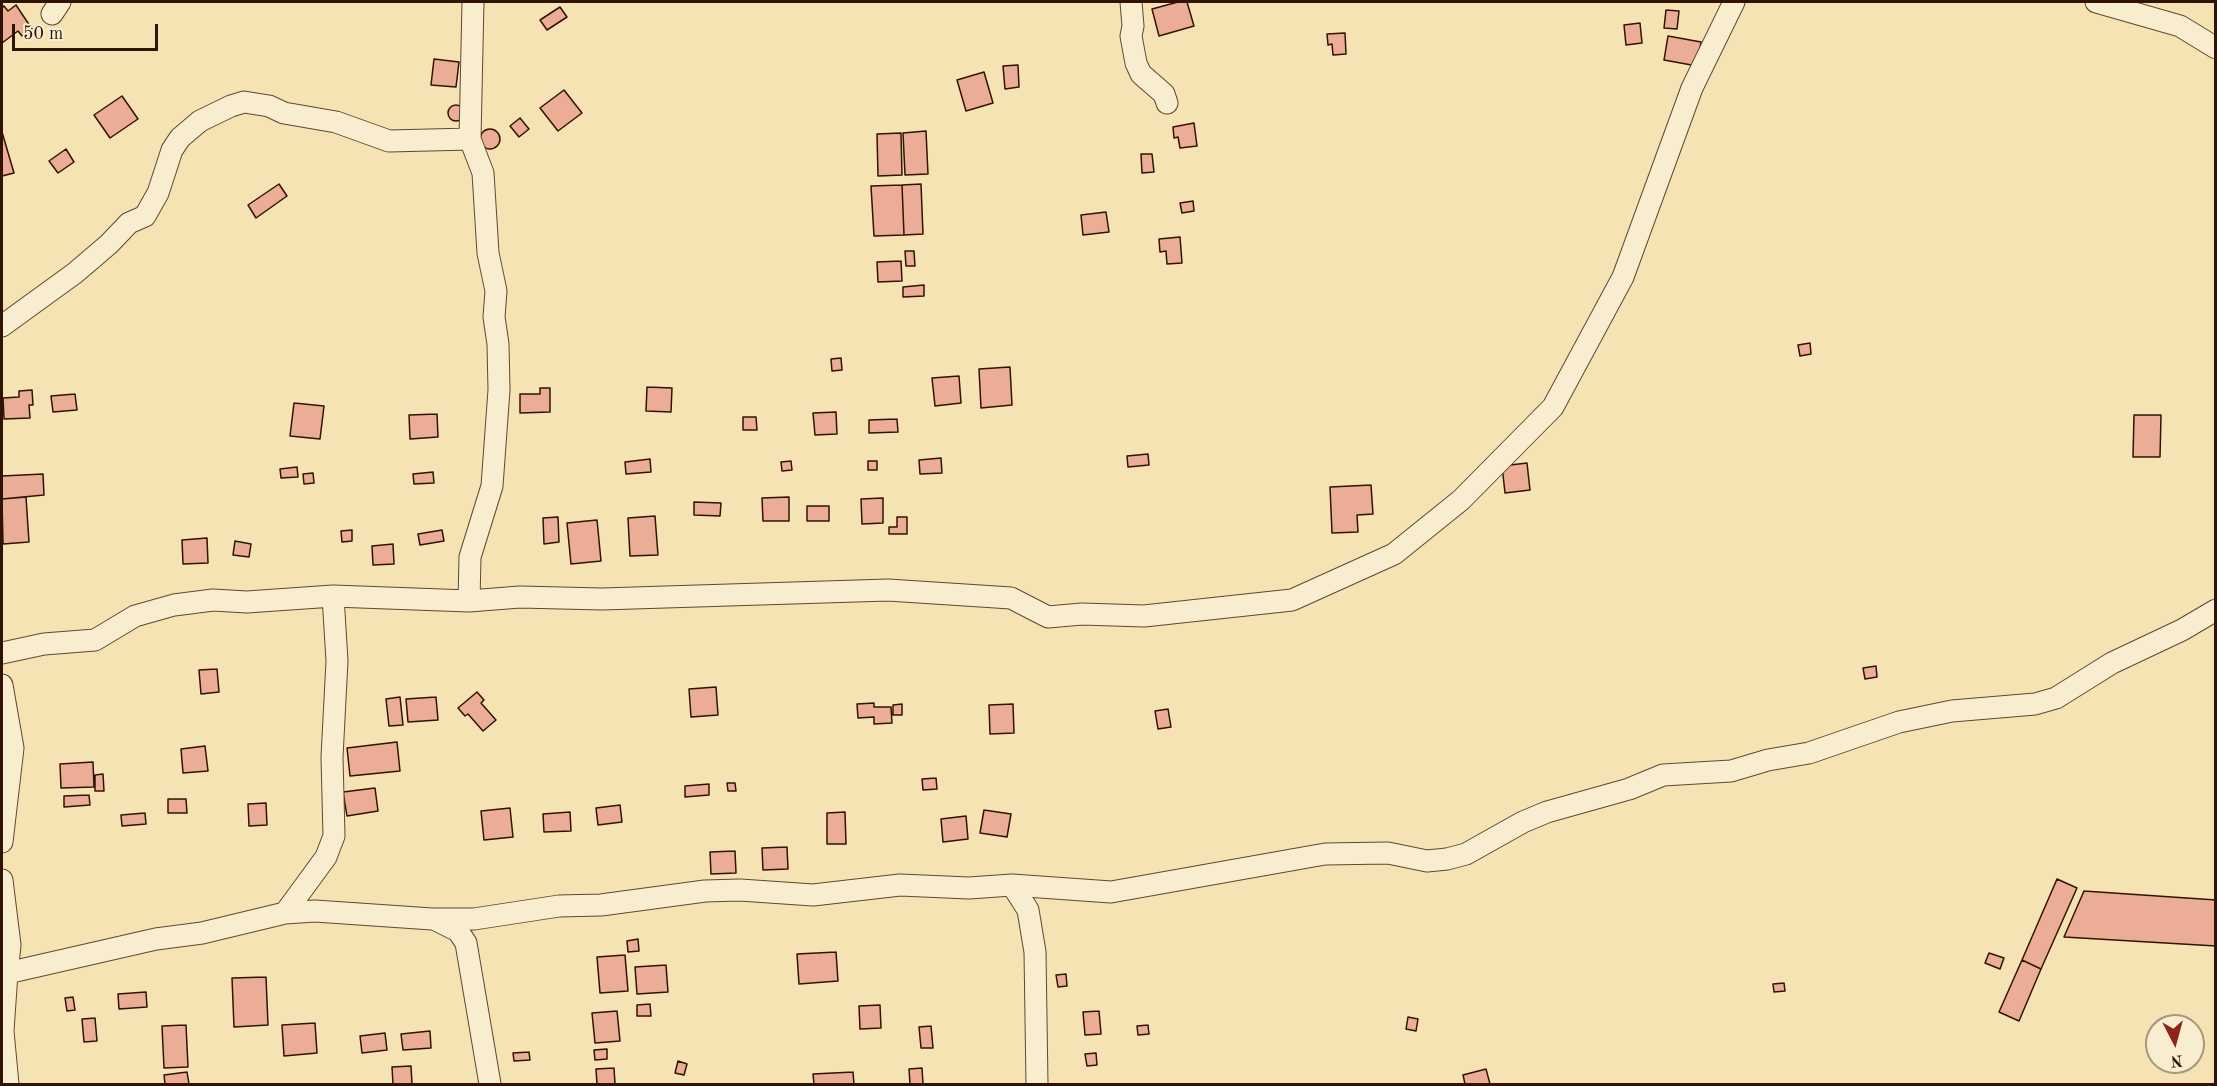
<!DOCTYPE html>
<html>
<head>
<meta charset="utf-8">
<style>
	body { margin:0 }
	#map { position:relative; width:2217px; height:1086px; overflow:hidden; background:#f5e3b4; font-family:"Old Standard TT",serif }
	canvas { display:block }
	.frame { position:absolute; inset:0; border:3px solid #301304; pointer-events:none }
	.north { position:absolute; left:2145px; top:1014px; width:60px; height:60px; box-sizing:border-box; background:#f8edce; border:2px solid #a8967d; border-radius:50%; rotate:174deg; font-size:16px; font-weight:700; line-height:24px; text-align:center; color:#301304 }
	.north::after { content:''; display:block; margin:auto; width:21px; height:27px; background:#8f2418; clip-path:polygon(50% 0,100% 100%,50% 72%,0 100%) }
	.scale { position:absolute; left:12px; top:24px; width:146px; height:27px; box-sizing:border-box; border:3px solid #301304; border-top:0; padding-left:8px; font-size:18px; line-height:21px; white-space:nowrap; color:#301304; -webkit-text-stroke:4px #f8edce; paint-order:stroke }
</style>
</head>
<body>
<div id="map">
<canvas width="2217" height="1086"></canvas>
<div class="frame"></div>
<div class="north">N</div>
<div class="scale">50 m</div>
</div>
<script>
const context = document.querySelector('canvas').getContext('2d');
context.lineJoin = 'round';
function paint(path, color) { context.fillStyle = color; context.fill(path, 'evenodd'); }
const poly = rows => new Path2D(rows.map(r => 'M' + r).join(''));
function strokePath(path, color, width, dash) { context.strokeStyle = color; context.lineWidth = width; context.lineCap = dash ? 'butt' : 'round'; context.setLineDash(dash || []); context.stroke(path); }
const building = poly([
	[1178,2,1187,2,1194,26,1159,36,1152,9,1178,2],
	[16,5,32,29,22,36,18,31,2,43,2,7,4,6,8,11,16,5],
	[560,7,567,17,547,30,540,20,560,7],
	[1666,10,1679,11,1677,29,1664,28,1666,10],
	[1640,23,1642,43,1626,45,1624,25,1640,23],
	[1345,33,1346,54,1333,55,1332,44,1328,45,1327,34,1345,33],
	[1668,36,1701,42,1697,66,1664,60,1668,36],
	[434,59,459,62,456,87,431,85,434,59],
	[1018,65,1019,87,1005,89,1003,66,1018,65],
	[984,72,993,103,966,111,957,80,984,72],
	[564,90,582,113,558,131,540,108,564,90],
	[122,96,138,119,110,138,94,115,122,96],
	'448 113a8 8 0 1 1 16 0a8 8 0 1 1-16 0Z',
	[520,118,529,129,519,137,510,126,520,118],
	[1194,123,1197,146,1180,148,1178,137,1174,138,1173,127,1194,123],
	'480 139a10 10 0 1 1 20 0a10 10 0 1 1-20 0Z',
	[926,131,928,174,905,175,903,133,926,131],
	[2,132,14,173,2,176,2,132],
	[901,133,902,175,878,176,877,134,901,133],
	[66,149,74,162,58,173,49,161,66,149],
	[1141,154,1152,154,1154,172,1142,173,1141,154],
	[279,184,287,196,256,218,248,205,279,184],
	[921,184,923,234,904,235,902,185,921,184],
	[902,185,904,235,874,236,871,186,902,185],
	[1193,201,1194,211,1182,213,1180,203,1193,201],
	[1106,212,1109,232,1083,235,1081,215,1106,212],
	[1180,237,1182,263,1167,264,1166,251,1160,252,1159,239,1180,237],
	[905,251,914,251,915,266,906,266,905,251],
	[901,261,902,281,878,282,877,262,901,261],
	[924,285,924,296,903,297,903,287,924,285],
	[1810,343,1811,354,1800,356,1798,345,1810,343],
	[841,358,842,370,832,371,831,359,841,358],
	[1010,367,1012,405,981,408,979,369,1010,367],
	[959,376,961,403,935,406,932,378,959,376],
	[647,387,672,388,671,412,646,411,647,387],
	[540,388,550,388,550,412,520,413,520,394,540,394,540,388],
	[32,390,33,405,29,405,30,418,4,419,3,398,19,397,19,391,32,390],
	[75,394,77,410,53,412,51,396,75,394],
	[294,403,324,406,320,439,290,436,294,403],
	[836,412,837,434,815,435,813,413,836,412],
	[437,414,438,437,410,439,409,415,437,414],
	[2134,415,2161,415,2160,457,2133,457,2134,415],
	[743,417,756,417,757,430,743,430,743,417],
	[897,419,898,432,869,433,869,420,897,419],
	[1148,454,1149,465,1128,467,1127,456,1148,454],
	[941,458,942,473,920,474,919,460,941,458],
	[650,459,651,472,626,474,625,462,650,459],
	[791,461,792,470,782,471,781,462,791,461],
	[868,461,877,461,877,470,868,470,868,461],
	[1527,463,1530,490,1505,493,1502,466,1527,463],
	[297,467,298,477,281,478,280,469,297,467],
	[433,472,434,483,414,484,413,474,433,472],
	[313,473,314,483,304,484,303,474,313,473],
	[43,474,44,495,2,499,2,476,43,474],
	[1371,485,1373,514,1357,515,1358,532,1332,533,1330,487,1371,485],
	[26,497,29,542,3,544,2,499,26,497],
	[789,497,789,521,763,521,762,498,789,497],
	[883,498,883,523,862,524,861,499,883,498],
	[694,502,721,503,720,516,694,515,694,502],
	[807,506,829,506,829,521,807,521,807,506],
	[655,516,658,555,630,556,628,518,655,516],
	[558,517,559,542,544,544,543,518,558,517],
	[897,517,907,517,907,534,889,534,889,527,897,527,897,517],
	[597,520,601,561,571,564,567,523,597,520],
	[352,530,352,541,342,542,341,531,352,530],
	[442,530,444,541,420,545,418,534,442,530],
	[207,538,208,563,183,564,182,540,207,538],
	[235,541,251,544,249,557,233,555,235,541],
	[393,544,394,564,373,565,372,546,393,544],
	[1876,666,1877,677,1865,679,1863,668,1876,666],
	[217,669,219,692,201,694,199,670,217,669],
	[716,687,718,715,691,717,689,689,716,687],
	[477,692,484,700,481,703,496,720,483,731,468,714,465,716,458,708,477,692],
	[400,697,403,725,389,726,386,699,400,697],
	[436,697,438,720,408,722,406,699,436,697],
	[874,703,874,707,891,707,892,723,874,724,874,717,858,718,857,704,874,703],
	[902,704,902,715,893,715,893,705,902,704],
	[1013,704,1014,733,990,734,989,705,1013,704],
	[1168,709,1171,727,1158,729,1155,711,1168,709],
	[397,742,400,771,350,776,347,748,397,742],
	[205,746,208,771,183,773,181,749,205,746],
	[93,762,94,787,61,788,60,764,93,762],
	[103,774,104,791,95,791,95,775,103,774],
	[936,778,937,789,923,790,922,779,936,778],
	[727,783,735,783,736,791,728,791,727,783],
	[709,784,709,795,685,797,685,786,709,784],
	[375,788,378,811,347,816,343,792,375,788],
	[89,795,90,805,64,807,64,796,89,795],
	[168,799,186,799,187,813,168,813,168,799],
	[266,803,267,825,249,826,248,804,266,803],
	[620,805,622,822,598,825,596,808,620,805],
	[510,808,513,837,484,840,481,811,510,808],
	[984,810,1011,814,1007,837,980,833,984,810],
	[570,812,571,831,544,832,543,814,570,812],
	[845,812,846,844,827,844,827,813,845,812],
	[145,813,146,824,122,826,121,815,145,813],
	[966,816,968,839,943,842,941,819,966,816],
	[787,847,788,869,763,870,762,848,787,847],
	[735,851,736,873,711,874,710,852,735,851],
	[2057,879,2077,888,2041,969,2022,960,2057,879],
	[2084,891,2216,900,2216,946,2064,937,2084,891],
	[638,939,639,951,628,952,627,941,638,939],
	[836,952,838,981,799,984,797,954,836,952],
	[1989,953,2004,958,2000,969,1985,963,1989,953],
	[625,955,628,991,600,993,597,957,625,955],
	[2022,960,2041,969,2019,1021,1999,1012,2022,960],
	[666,965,668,992,637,994,635,967,666,965],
	[1066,974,1067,986,1058,987,1056,975,1066,974],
	[266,977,268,1025,234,1027,232,978,266,977],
	[1784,983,1785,991,1774,992,1773,984,1784,983],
	[146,992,147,1007,119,1009,118,994,146,992],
	[73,997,75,1010,67,1011,65,998,73,997],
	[650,1004,651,1016,637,1016,637,1005,650,1004],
	[880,1005,881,1028,860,1029,859,1006,880,1005],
	[617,1011,620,1041,595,1043,592,1013,617,1011],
	[1099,1011,1101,1034,1085,1035,1083,1012,1099,1011],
	[1408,1017,1418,1019,1416,1031,1406,1029,1408,1017],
	[95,1018,97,1041,84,1042,82,1019,95,1018],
	[315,1023,317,1053,284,1056,282,1025,315,1023],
	[186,1025,188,1067,164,1068,162,1026,186,1025],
	[1148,1025,1149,1034,1138,1035,1137,1026,1148,1025],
	[931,1026,933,1048,921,1048,919,1027,931,1026],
	[430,1031,431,1048,403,1050,401,1034,430,1031],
	[385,1033,387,1050,362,1053,360,1036,385,1033],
	[607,1049,607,1059,595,1060,594,1050,607,1049],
	[529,1052,530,1060,514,1061,513,1053,529,1052],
	[1096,1053,1097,1065,1087,1066,1085,1054,1096,1053],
	[678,1061,687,1064,684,1075,675,1073,678,1061],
	[411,1066,412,1084,393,1084,392,1067,411,1066],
	[614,1068,615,1084,597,1084,596,1069,614,1068],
	[922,1068,923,1084,910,1084,909,1069,922,1068],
	[1486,1069,1490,1084,1465,1084,1463,1075,1486,1069],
	[187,1072,189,1084,165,1084,164,1075,187,1072],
	[853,1072,854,1084,814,1084,813,1074,853,1072]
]);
const minor = poly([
	[1131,2,1133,26,1131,36,1136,63,1141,74,1164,94,1167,103],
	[2096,2,2180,26,2216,48],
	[52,14,60,2],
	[2,326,75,273,109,244,129,223,145,216,158,193,172,150,180,138,200,121,231,106,244,102,269,106,284,113,336,122,389,141,470,139],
	[469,601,470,557,492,486,499,390,498,344,494,317,496,291,488,253,483,173,470,139,473,2],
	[2,653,44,644,95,640,135,616,174,605,213,600,247,602,333,596,469,601,520,597,602,599,888,590,1011,598,1048,617,1082,614,1144,616,1292,600,1394,554,1461,500,1553,407,1623,277,1692,88,1734,2],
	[2,685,13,748,2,842],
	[2,880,10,945,7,973],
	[1012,885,1028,910,1035,952,1037,1084],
	[285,913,326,857,334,836,332,757,337,661,333,596],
	[436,920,458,931,466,943,490,1084],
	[8,1084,3,1031,7,973,156,939,202,933,285,913,315,911,432,919,474,919,559,906,601,905,705,891,740,890,813,895,900,885,969,888,1012,885,1111,892,1325,854,1388,853,1427,861,1447,859,1466,854,1523,822,1547,812,1629,789,1663,775,1731,771,1768,760,1809,753,1899,722,1952,711,2035,704,2056,698,2112,663,2182,630,2216,610]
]);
paint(building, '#ebad96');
strokePath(building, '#301304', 1.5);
strokePath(minor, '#614730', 23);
strokePath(minor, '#f8edce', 21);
</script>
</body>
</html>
